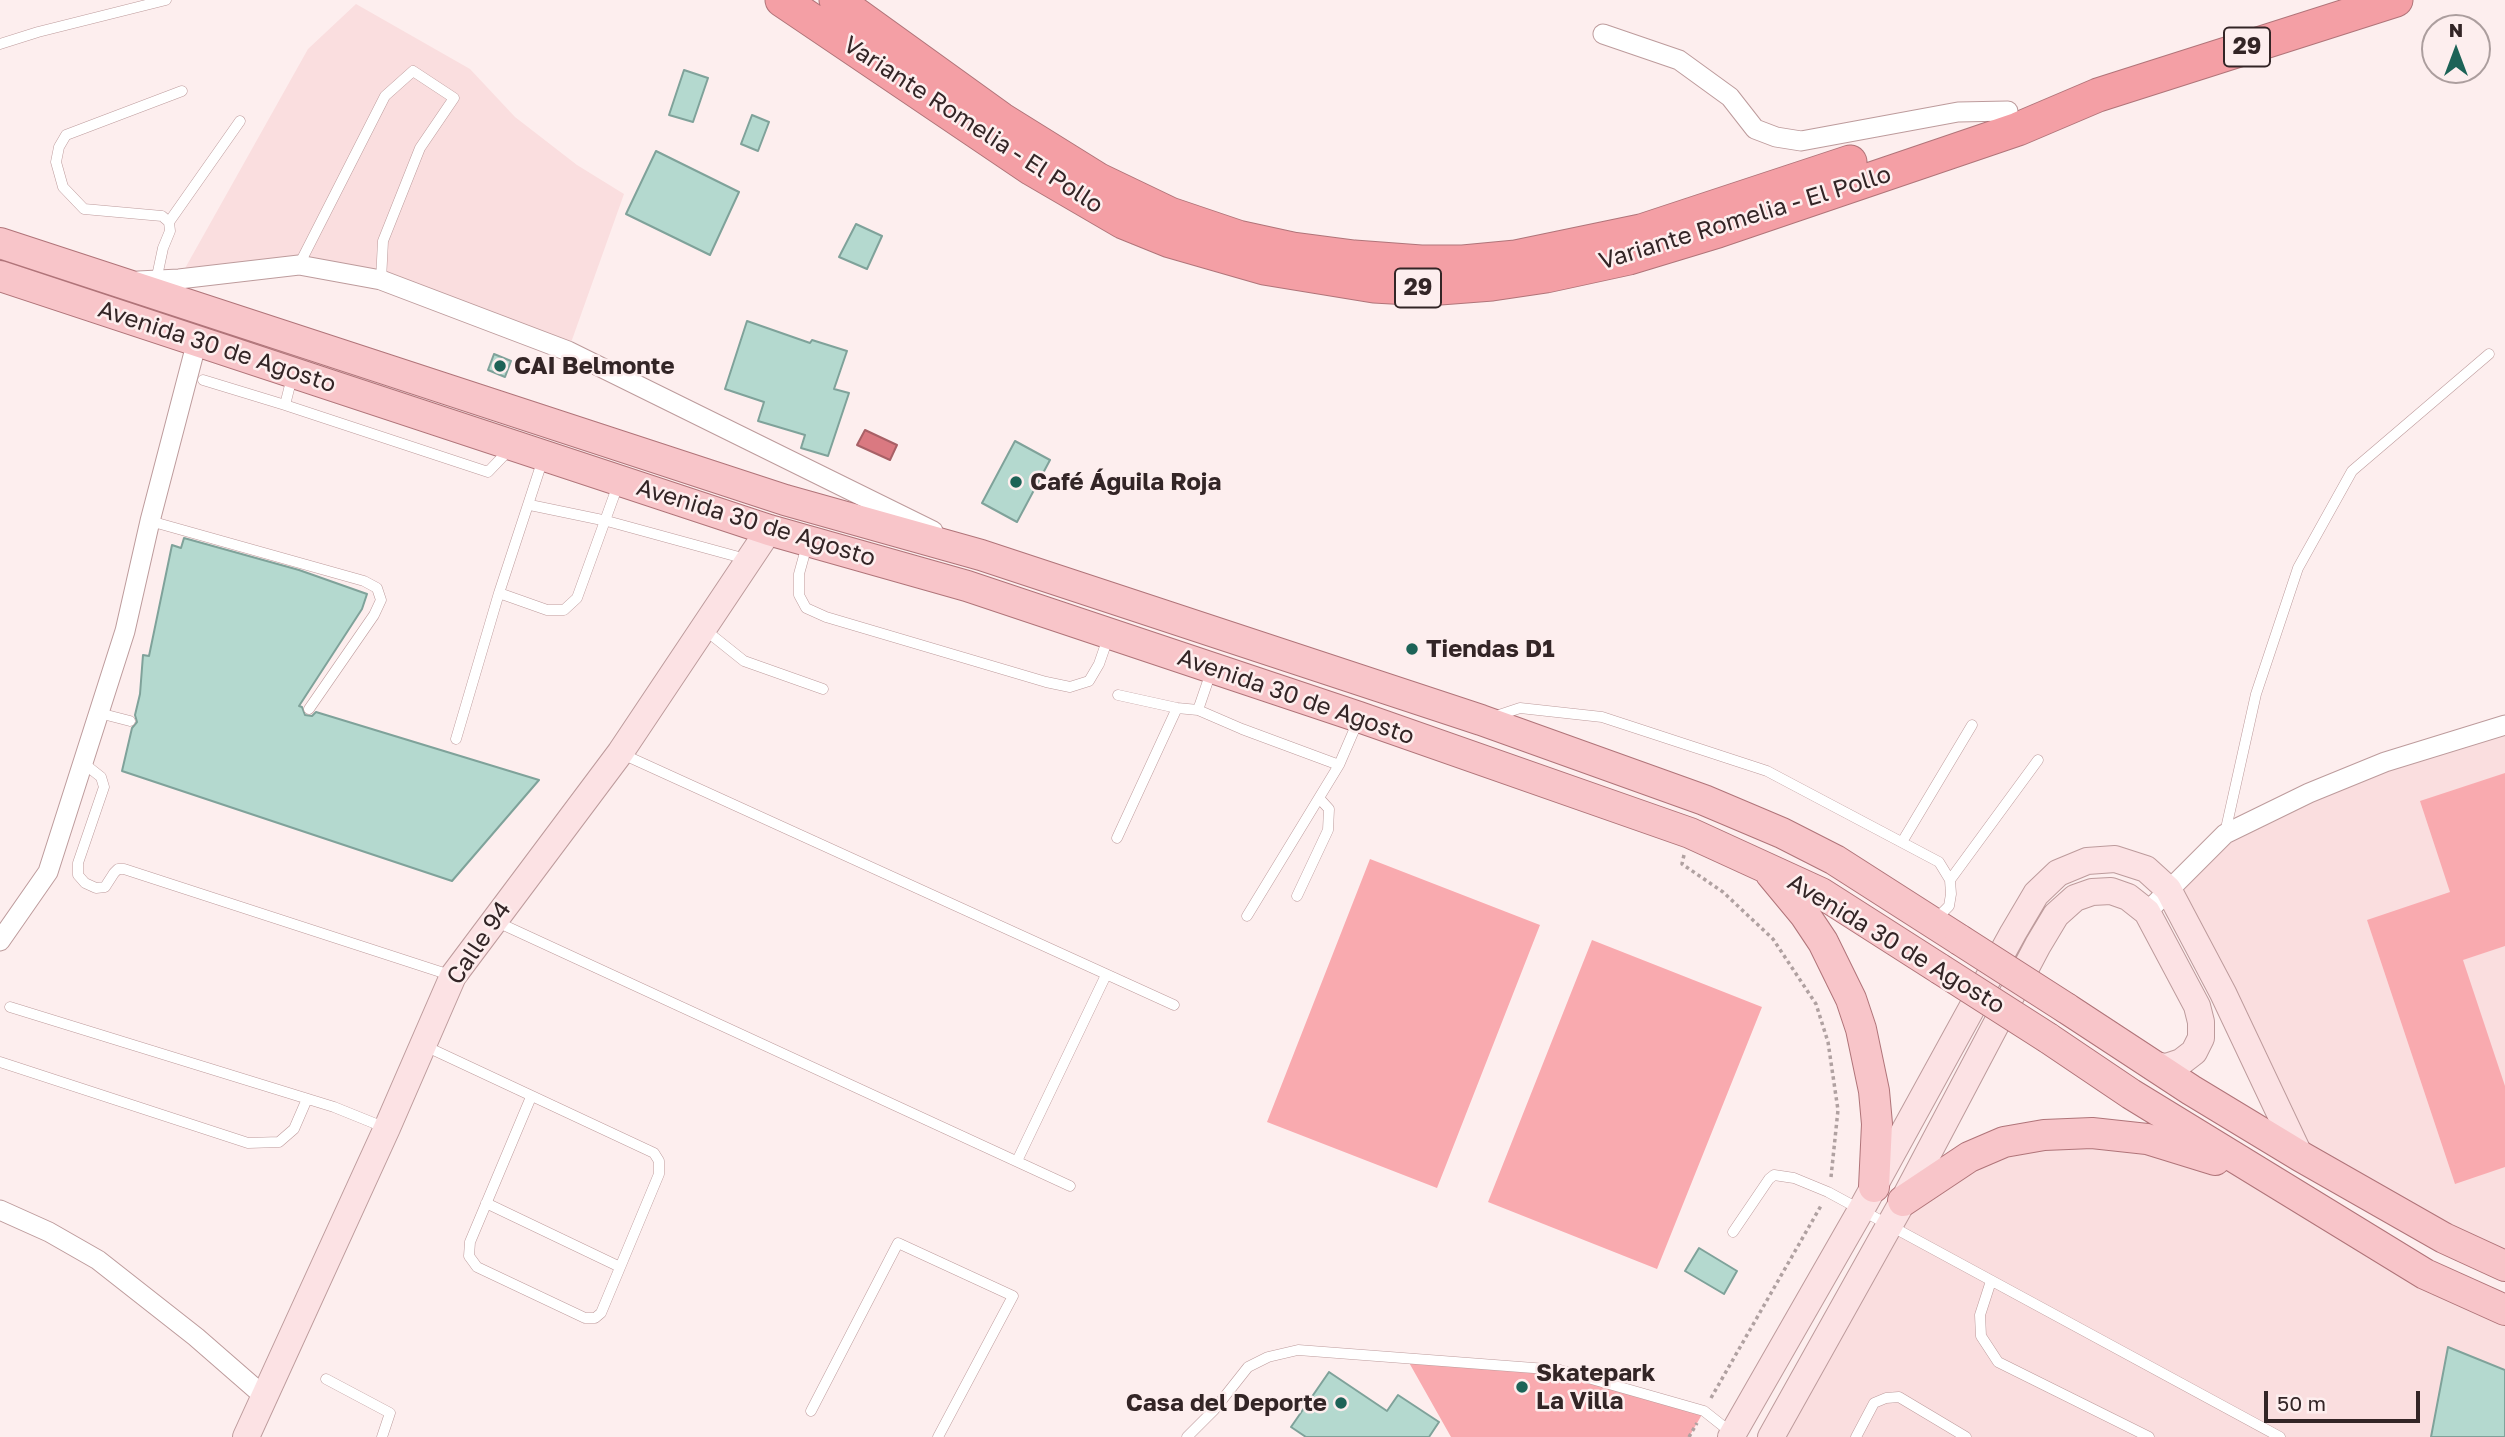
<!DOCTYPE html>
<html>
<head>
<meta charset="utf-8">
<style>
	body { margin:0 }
	#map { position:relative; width:2505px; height:1437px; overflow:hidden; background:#fdeeee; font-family:"Golos Text",sans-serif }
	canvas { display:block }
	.north { position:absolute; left:2421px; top:14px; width:70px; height:70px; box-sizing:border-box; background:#fdeeee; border:2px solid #ac9e9e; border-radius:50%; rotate:0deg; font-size:19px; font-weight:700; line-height:28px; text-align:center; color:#332526 }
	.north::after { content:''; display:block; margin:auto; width:24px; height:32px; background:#1d6357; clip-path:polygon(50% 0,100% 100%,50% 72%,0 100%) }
	.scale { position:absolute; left:2264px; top:1391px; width:156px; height:32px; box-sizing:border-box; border:4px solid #332526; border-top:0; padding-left:9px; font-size:21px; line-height:24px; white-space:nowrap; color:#332526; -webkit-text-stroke:5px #fdeeee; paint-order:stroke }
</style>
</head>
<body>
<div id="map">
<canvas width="2505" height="1437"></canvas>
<div class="north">N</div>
<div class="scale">50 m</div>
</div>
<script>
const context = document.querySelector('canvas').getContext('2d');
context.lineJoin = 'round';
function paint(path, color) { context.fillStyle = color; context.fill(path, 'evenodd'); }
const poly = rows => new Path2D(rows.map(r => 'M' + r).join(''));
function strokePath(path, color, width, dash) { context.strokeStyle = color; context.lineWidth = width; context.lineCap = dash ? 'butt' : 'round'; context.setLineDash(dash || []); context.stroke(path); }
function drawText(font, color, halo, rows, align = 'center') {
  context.font = font + ' "Golos Text",sans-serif'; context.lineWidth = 5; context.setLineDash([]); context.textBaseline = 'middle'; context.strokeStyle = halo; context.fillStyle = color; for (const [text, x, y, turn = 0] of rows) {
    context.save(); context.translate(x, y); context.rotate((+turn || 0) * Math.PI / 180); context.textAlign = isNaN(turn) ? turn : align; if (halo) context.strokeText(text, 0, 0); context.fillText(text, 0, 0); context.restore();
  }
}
const built = poly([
	[356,4,470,69,515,117,577,165,624,194,568,351,381,280,299,265,179,279,308,49],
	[2505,725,2505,1266,2300,1156,2168,889,2225,834],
	[2044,1135,2231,1166,2505,1310,2505,1437,1771,1437,1903,1201]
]);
const green = poly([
	[2505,773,2505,946,2463,960,2505,1086,2505,1167,2455,1184,2367,920,2450,892,2420,801],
	[1370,859,1540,925,1437,1188,1267,1122],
	[1592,940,1762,1007,1657,1269,1488,1202],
	[1407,1359,1560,1370,1704,1411,1689,1437,1451,1437]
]);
const water = poly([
	[865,430,897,445,890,460,857,445,865,430]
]);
const building = poly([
	[684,70,708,78,693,122,669,115,684,70],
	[752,115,769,122,758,151,741,144,752,115],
	[656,151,739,192,710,255,626,214,656,151],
	[856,224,882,236,867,269,839,257,856,224],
	[747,321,810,343,812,340,847,351,834,389,849,393,828,456,801,448,805,435,758,421,764,402,725,389,747,321],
	[494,354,511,361,505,377,488,370,494,354],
	[1015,441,1050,460,1017,522,982,503,1015,441],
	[184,538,299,570,367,594,362,609,299,706,302,707,305,715,312,716,316,712,539,780,452,881,122,771,132,728,137,722,135,715,140,694,143,655,149,656,172,545,181,548,184,538],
	[1699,1248,1737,1271,1724,1294,1685,1271,1699,1248],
	[2448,1347,2505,1370,2505,1437,2431,1437,2448,1347],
	[1329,1372,1387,1411,1398,1395,1439,1422,1429,1437,1306,1437,1291,1427,1329,1372]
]);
const path = poly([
	[1684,855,1682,864,1723,892,1773,939,1816,1004,1828,1042,1838,1110,1831,1177],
	[1711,1398,1822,1204],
	[1689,1437,1697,1423]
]);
const lane = poly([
	[0,44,38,32,166,0],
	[169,222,240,121],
	[299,265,385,96,413,71,454,98,420,148,383,241,381,280],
	[156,281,163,248,170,231,169,222,162,216,84,209,63,187,56,162,59,147,66,135,182,91],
	[292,377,285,405,488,472,510,449],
	[203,380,285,405],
	[530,505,607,521,746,559],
	[150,521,364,581,377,588,381,600,374,615,309,709],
	[807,545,799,574,799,595,806,608,826,617,1046,682,1070,687,1089,681,1099,664,1109,635],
	[499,593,547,610,564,610,577,598,619,482],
	[704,629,744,661,823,689],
	[1118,695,1177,708,1198,710,1242,729,1339,765],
	[1198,710,1211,672],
	[99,713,130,721],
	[1493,717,1520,708,1602,717,1767,771,1939,862,1950,880,1951,894,1949,906,1936,919],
	[456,739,499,593,543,459],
	[620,753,1174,1005],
	[82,762,101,777,104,787,78,863,78,875,85,883,96,888,105,887,114,873,118,869,124,869,453,976],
	[2225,833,2256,694,2298,568,2352,471,2489,354],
	[1117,838,1177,708],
	[1902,842,1972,725],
	[1950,880,2038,760],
	[1297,896,1328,830,1329,809,1319,798],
	[1247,916,1339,765,1358,721],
	[497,922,1070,1186],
	[10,1007,334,1107,386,1128],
	[425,1046,654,1153,659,1161,659,1174,601,1313,595,1318,585,1318,477,1267,469,1256,470,1242,531,1097],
	[0,1062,248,1143,279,1142,294,1129,307,1099],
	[1017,1161,1106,975],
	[486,1203,620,1267],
	[1733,1232,1769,1179,1774,1175,1794,1178,1828,1192,2280,1437],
	[1991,1281,1980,1315,1981,1336,1998,1362,2149,1437],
	[326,1379,390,1413,382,1437],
	[811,1411,898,1243,1013,1296,938,1437],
	[1187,1437,1214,1410,1248,1367,1268,1357,1298,1350,1560,1370,1704,1411,1733,1434],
	[1856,1437,1874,1403,1886,1398,1899,1397,1966,1437]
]);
const street = poly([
	[1603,34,1679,60,1730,97,1755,129,1776,137,1801,141,1958,112,2008,111],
	[138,281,179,279,299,265,381,280,568,351,933,531],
	[2147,912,2225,834,2309,793,2385,762,2505,725],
	[0,941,48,872,125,631,150,521,197,341],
	[0,1210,49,1232,98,1260,196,1337,266,1398]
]);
const secondary = poly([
	[246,1437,387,1128,453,976,620,753,769,530],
	[1731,1437,1861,1210,2013,933,2036,894,2058,873,2087,861,2115,859,2146,869,2168,889,2223,993,2300,1156],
	[1771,1437,1903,1201,2038,945,2056,915,2075,898,2092,892,2111,891,2128,897,2147,912,2197,1006,2201,1022,2201,1038,2194,1052,2181,1062,2166,1067,2150,1064]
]);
const primary = poly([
	[0,243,785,500,981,555,1481,720,1704,800,1782,833,1835,860,1960,940],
	[0,276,769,530,967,586,1359,717,1690,833,1821,893,1940,969],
	[1771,874,1805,915,1823,942,1851,999,1861,1029,1874,1091,1877,1124,1874,1187],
	[2066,1008,2191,1090,2300,1156,2444,1238,2505,1266],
	[2048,1038,2131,1094,2425,1274,2505,1310],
	[1903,1201,1969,1157,2004,1142,2044,1135,2092,1133,2147,1139,2215,1160]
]);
const highway = poly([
	[782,0,1032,169,1123,222,1170,241,1264,268,1374,286,1427,289,1492,284,1546,276,1629,258,1718,231,2018,129,2098,95,2396,0],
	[836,0,1001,119,1099,180,1170,214,1238,237,1293,249,1354,257,1421,262,1463,262,1516,257,1641,231,1850,162]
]);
const primaryBridge = poly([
	[1960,940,2066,1008],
	[1940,969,2048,1038]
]);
const markers = [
	[500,366,7,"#1d6357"],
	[1016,482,7,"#1d6357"],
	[1412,649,7,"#1d6357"],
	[1522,1387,7,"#1d6357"],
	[1341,1403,7,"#1d6357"]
];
const shields = [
	[2247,47,46],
	[1418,288,46]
];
const shieldNames = [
	["29",2247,47],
	["29",1418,288]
];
const streetNames = [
	["Variante Romelia - El Pollo",973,125,33],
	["Variante Romelia - El Pollo",1745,218,-17],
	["Avenida 30 de Agosto",217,347,18],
	["Avenida 30 de Agosto",756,523,17],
	["Avenida 30 de Agosto",1296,697,19],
	["Calle 94",479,943,-56],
	["Avenida 30 de Agosto",1896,944,31]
];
const poiNames = [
	["CAI Belmonte",514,366],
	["Café Águila Roja",1030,482],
	["Tiendas D1",1426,649],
	["Skatepark",1536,1373],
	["La Villa",1536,1401],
	["Casa del Deporte",1327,1403,"right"]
];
paint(built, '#fadedf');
paint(green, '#f9aaaf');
paint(water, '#da7981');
strokePath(water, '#a86066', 2);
paint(building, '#b4d9cf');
strokePath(building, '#7fa29a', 2);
strokePath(lane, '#bd9b9c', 11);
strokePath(street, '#bd9b9c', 21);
strokePath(secondary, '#bd9b9c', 28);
strokePath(primary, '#b07479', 32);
strokePath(highway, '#b07479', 35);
strokePath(path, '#b0a1a1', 3.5, [3.5, 3.5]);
strokePath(lane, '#fff', 10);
strokePath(street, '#fff', 19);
strokePath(secondary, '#fce2e4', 26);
strokePath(primary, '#f8c5c9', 30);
strokePath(highway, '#f49fa5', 33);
strokePath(primaryBridge, '#b07479', 32, []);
strokePath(primaryBridge, '#f8c5c9', 30);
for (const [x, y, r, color] of markers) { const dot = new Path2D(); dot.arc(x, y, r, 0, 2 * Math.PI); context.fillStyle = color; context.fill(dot); strokePath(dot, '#fdeeee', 2.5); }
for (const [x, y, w] of shields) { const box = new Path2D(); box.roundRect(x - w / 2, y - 19.5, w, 39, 5); context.fillStyle = '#fdeeee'; context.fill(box); strokePath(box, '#332526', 2); }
drawText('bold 23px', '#332526', null, shieldNames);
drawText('24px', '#332526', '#fdeeee', streetNames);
drawText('bold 24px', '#332526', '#fdeeee', poiNames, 'left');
</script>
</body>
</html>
